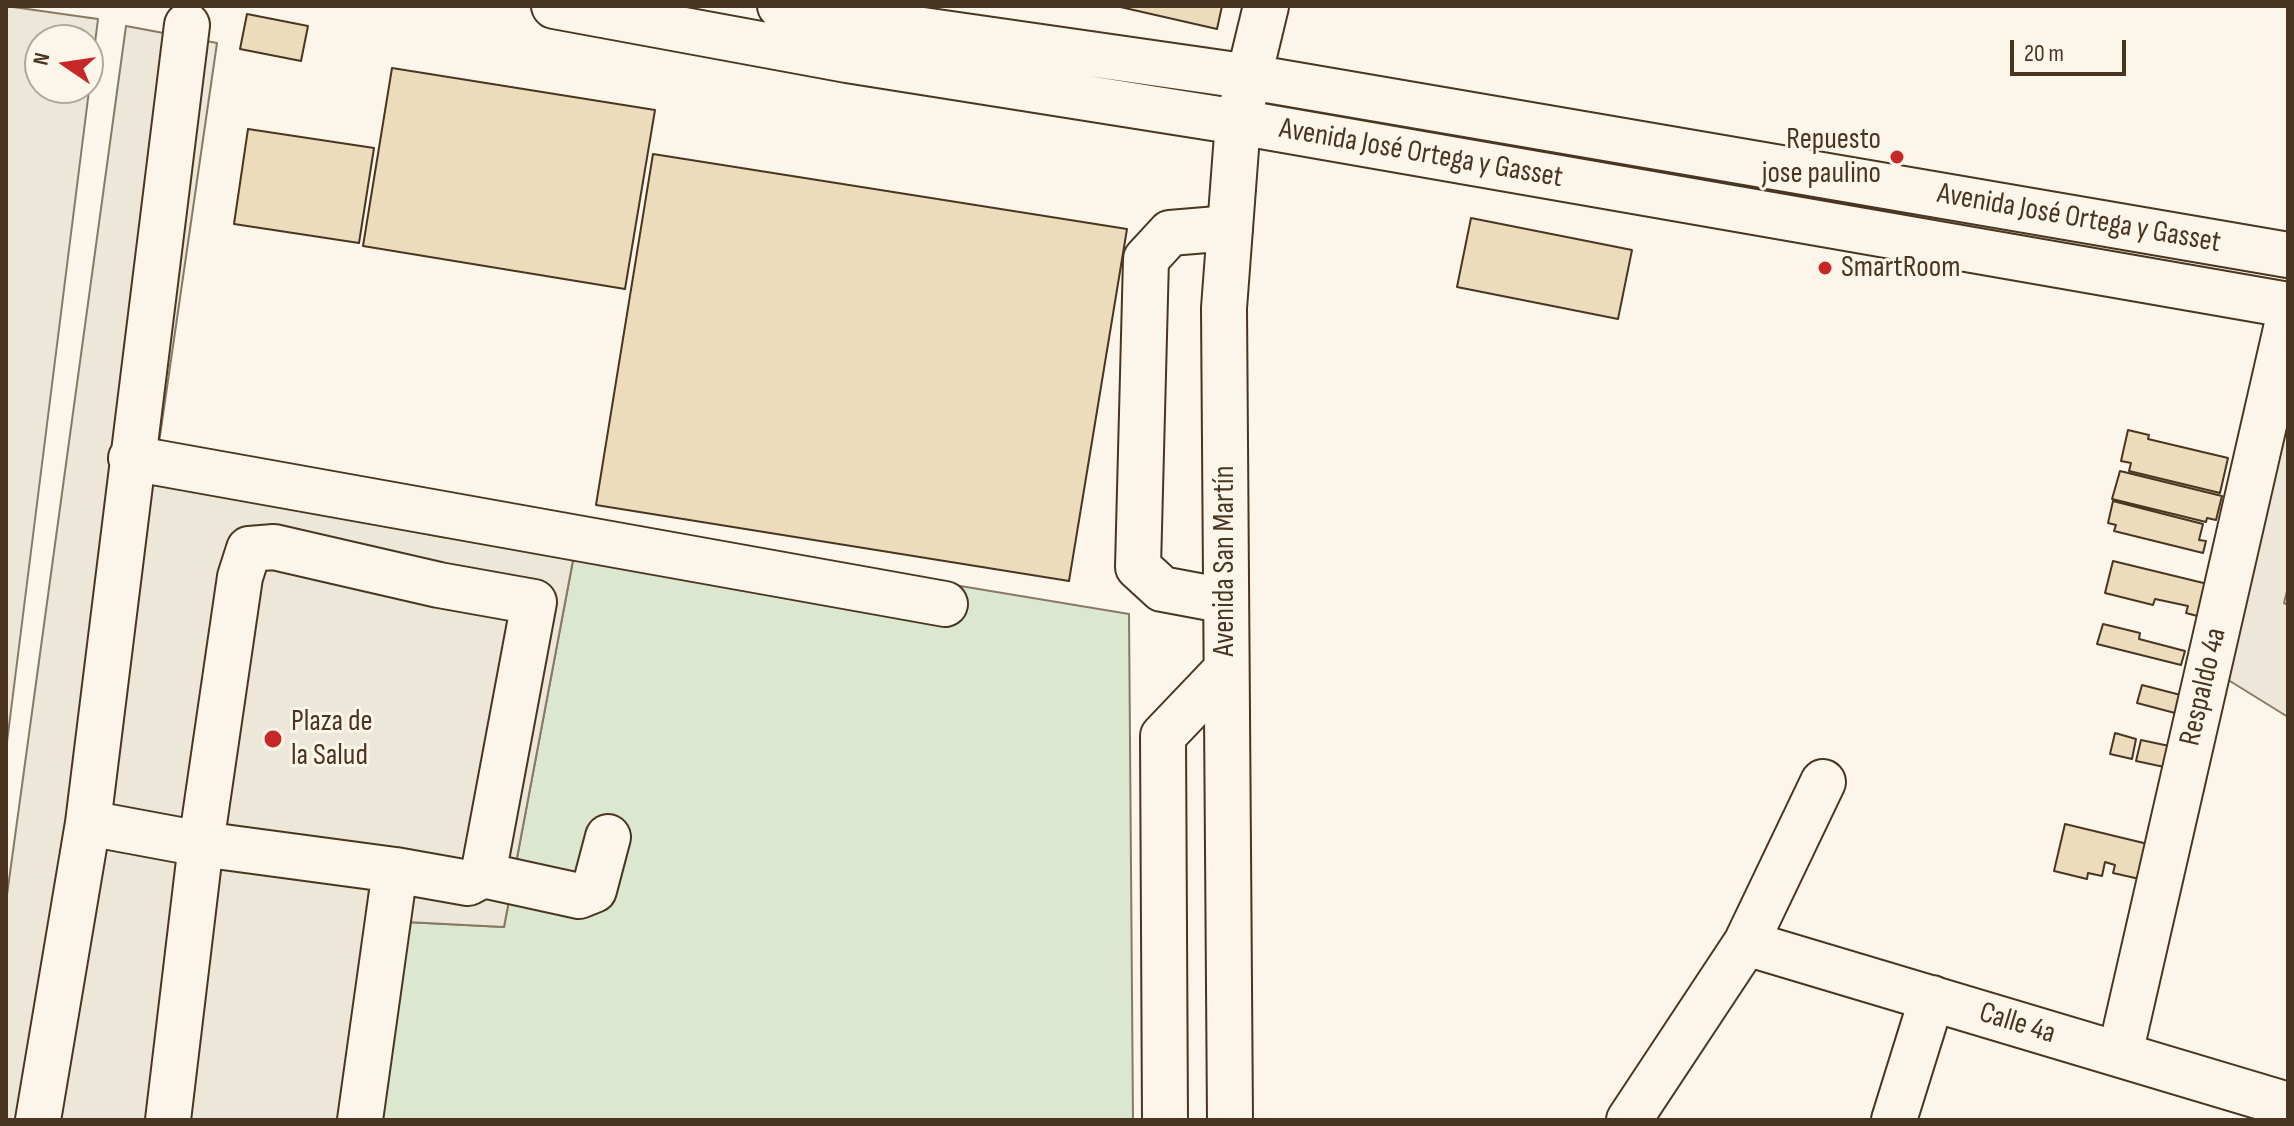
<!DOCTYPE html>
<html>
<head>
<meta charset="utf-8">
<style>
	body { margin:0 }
	#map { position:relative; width:2294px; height:1126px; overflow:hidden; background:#fbf6e9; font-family:"Sofia Sans Condensed",sans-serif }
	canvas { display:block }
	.frame { position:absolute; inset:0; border:8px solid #4a3520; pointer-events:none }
	.north { position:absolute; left:24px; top:24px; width:80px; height:80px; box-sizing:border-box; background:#fbf6e9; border:2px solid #b4a999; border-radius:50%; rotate:283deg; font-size:22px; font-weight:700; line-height:32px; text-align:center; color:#4a3520 }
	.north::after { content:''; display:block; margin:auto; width:28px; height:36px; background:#c62828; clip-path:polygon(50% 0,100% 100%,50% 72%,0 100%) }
	.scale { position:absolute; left:2010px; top:40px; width:116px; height:36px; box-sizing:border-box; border:4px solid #4a3520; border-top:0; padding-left:10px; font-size:24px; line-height:28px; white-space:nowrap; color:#4a3520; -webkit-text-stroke:6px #fbf6e9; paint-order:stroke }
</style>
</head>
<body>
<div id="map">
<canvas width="2294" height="1126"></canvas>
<div class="frame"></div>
<div class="north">N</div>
<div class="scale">20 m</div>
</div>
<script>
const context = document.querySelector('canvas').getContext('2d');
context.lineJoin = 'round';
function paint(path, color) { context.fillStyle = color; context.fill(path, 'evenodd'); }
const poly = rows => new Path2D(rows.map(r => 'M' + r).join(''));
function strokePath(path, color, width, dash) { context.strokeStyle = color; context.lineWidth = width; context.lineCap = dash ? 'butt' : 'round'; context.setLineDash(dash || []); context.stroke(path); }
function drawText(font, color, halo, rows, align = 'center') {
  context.font = font + ' "Sofia Sans Condensed",sans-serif'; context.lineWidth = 6; context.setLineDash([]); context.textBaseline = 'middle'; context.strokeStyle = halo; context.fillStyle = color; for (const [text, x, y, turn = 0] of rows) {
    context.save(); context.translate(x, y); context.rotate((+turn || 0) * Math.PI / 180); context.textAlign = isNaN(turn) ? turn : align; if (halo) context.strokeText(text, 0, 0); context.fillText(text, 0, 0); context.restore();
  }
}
const green = poly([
	[617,529,1129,614,1133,1120,378,1120,406,922,504,927,574,555,617,529]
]);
const parking = poly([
	[6,6,98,19,6,750,6,6],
	[40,40,88,40,88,88,40,88,40,40],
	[126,26,217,43,154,477,369,523,442,537,574,555,504,927,406,922,378,1120,6,1120,6,902,126,26],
	[2288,418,2288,587,2284,603,2288,605,2288,717,2225,678,2288,418]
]);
const building = poly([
	[1116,6,1222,6,1217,29,1116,6],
	[247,14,308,26,301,61,240,49,247,14],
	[392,68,655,110,625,289,363,246,392,68],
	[248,129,374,148,359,243,234,224,248,129],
	[653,154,1127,229,1069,581,596,505,653,154],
	[1471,218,1632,250,1618,319,1457,287,1471,218],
	[2128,430,2149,435,2148,439,2228,458,2220,493,2129,471,2131,463,2121,461,2128,430],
	[2120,471,2222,496,2216,520,2207,518,2206,522,2112,499,2120,471],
	[2113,501,2203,524,2199,540,2206,541,2203,553,2114,531,2116,525,2108,523,2113,501],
	[2113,561,2224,588,2216,621,2186,613,2188,606,2155,599,2153,605,2105,593,2113,561],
	[2103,624,2140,633,2139,639,2185,651,2181,665,2097,644,2103,624],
	[2142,685,2196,699,2194,718,2137,703,2142,685],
	[2115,733,2136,739,2132,759,2110,754,2115,733],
	[2141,740,2174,747,2169,768,2136,761,2141,740],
	[2065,824,2152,845,2144,880,2113,873,2115,865,2105,862,2102,876,2088,873,2087,879,2054,871,2065,824]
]);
const minor = poly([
	[131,458,945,604],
	[1226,601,1162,589,1138,567,1146,259,1170,233,1230,228],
	[88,823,201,844,395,870,468,883,483,875,534,602,439,585,274,547,249,549,240,577,201,844,168,1120],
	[483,875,579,896,594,890,608,837],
	[1746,943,2288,1105],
	[2120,1054,2288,320],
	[38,1120,88,823,187,25],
	[360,1120,395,870],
	[1165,1120,1163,736,1225,671],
	[1629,1120,1746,943,1823,782],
	[1894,1120,1932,998]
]);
const major = poly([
	[554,6,847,60,1238,122,2288,305],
	[780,6,853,20,1250,77,2288,255],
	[1230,1120,1224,308,1238,122,1266,6]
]);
const markers = [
	[1897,157,8,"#c62828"],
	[1825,268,8,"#c62828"],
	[273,739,10,"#c62828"]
];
const poiNames = [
	["Repuesto",1881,140,"right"],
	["jose paulino",1881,174,"right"],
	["SmartRoom",1841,268],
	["Plaza de",291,722],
	["la Salud",291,756]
];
const streetNames = [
	["Avenida José Ortega y Gasset",1421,154,10],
	["Avenida José Ortega y Gasset",2079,219,10],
	["Avenida San Martín",1225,561,-90],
	["Respaldo 4a",2204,687,-77],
	["Calle 4a",2017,1024,17]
];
paint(green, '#dce7d0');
strokePath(green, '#887966', 2);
paint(parking, '#ede7d9');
strokePath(parking, '#887966', 2);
paint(building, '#ecdcbc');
strokePath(building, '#4a3520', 2);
strokePath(minor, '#4a3520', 48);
strokePath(major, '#4a3520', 48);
strokePath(minor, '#fbf6e9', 44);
strokePath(major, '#fbf6e9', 44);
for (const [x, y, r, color] of markers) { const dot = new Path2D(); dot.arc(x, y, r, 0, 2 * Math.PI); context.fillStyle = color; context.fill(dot); strokePath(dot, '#fbf6e9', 3); }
drawText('30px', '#4a3520', '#fbf6e9', poiNames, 'left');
drawText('30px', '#4a3520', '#fbf6e9', streetNames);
</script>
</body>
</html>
